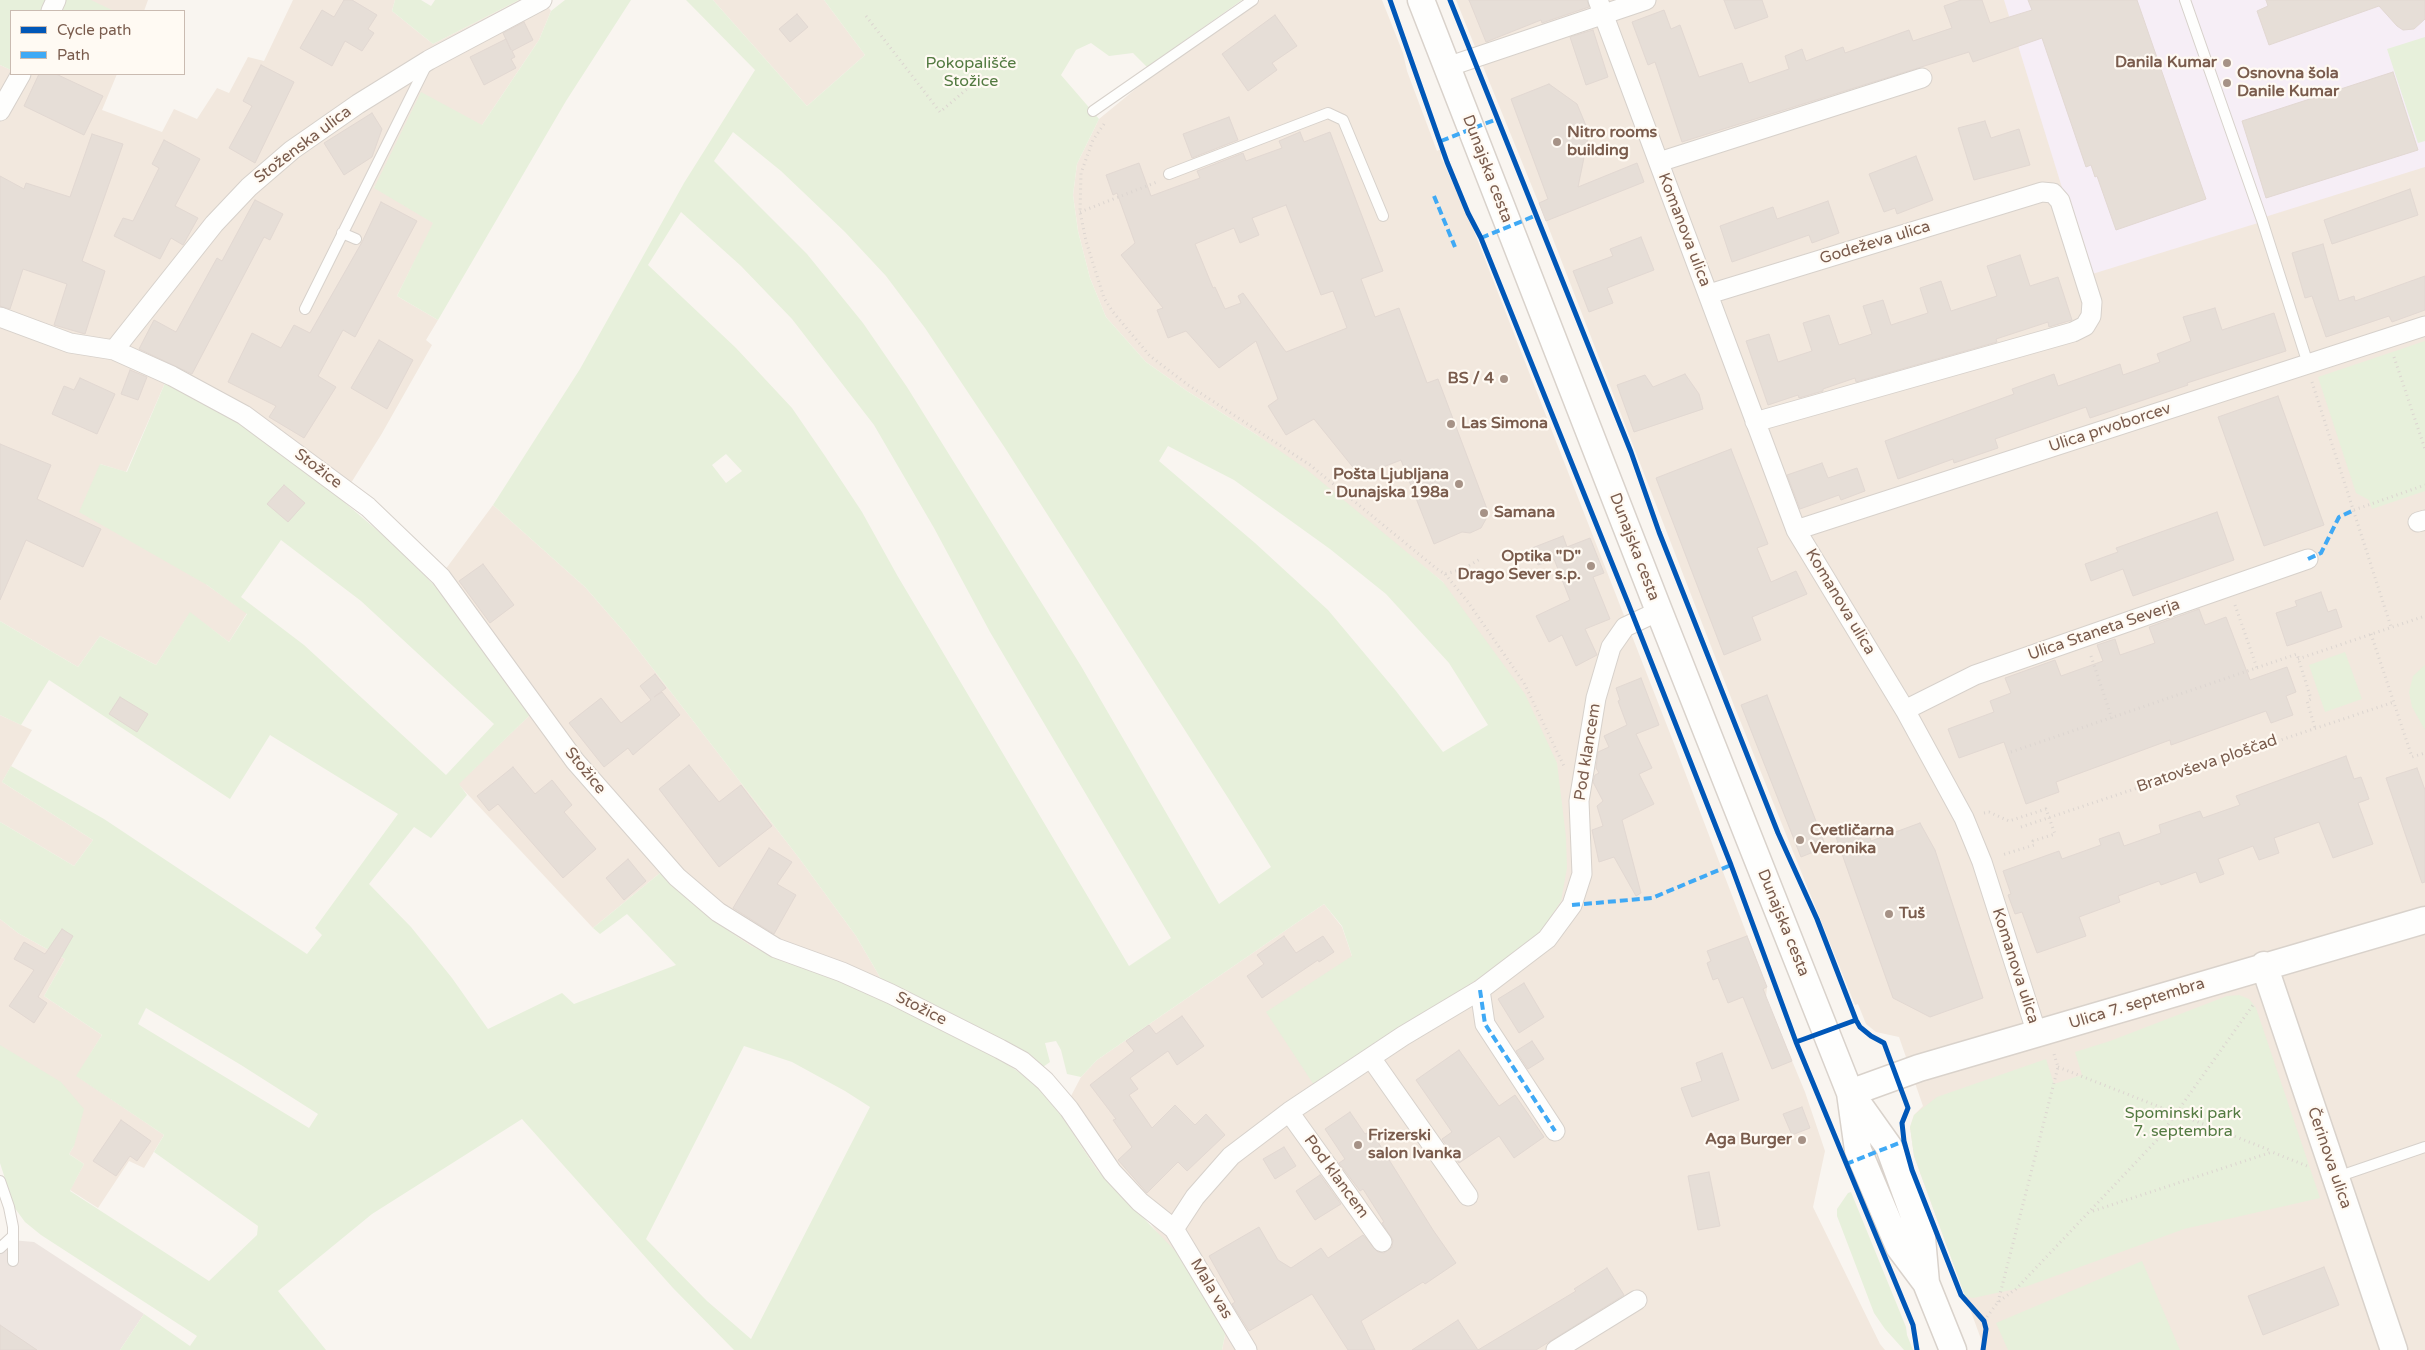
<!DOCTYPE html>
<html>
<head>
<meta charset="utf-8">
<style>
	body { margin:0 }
	#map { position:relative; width:2425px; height:1350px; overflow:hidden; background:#f9f5f0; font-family:"Varela Round",sans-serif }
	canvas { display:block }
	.legend { position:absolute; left:10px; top:10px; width:175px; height:65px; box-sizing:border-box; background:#fffaf3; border:1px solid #cabbb1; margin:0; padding:6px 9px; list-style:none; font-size:15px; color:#7a5c4d }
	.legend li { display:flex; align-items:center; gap:10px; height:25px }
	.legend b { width:25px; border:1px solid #cabbb1 }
</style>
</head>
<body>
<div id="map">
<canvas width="2425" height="1350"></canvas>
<ul class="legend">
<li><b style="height:6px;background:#0057b8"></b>Cycle path</li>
<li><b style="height:6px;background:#3fa9f5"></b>Path</li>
</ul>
</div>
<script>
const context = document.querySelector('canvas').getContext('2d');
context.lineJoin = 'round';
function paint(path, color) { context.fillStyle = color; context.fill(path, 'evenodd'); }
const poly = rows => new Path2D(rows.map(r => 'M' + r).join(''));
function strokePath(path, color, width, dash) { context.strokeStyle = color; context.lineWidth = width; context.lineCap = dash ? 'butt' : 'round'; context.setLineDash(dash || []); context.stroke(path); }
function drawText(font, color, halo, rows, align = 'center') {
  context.font = font + ' "Varela Round",sans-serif'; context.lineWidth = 4.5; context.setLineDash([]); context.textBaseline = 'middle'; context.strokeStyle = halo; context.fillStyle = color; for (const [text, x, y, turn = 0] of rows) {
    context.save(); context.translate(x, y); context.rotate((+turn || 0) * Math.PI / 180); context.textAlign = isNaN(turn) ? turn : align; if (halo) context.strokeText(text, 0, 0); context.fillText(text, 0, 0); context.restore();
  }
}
const residential = poly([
	[48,0,148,0,144,11,43,11],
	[293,0,395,0,392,11,433,44,519,0,544,0,551,11,539,40,482,125,374,187,434,223,397,296,438,320,426,340,432,345,381,435,341,499,303,467,165,383,126,472,100,464,207,585,247,613,229,642,190,613,156,665,100,636,78,667,0,621,0,65,11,70,11,74,117,74,102,110,162,132,174,109,197,119,217,88,229,93,248,57,264,61],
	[713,0,824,0,865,55,807,106],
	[1260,0,1382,0,1403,53,1407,71,1437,151,1441,149,1441,157,1472,226,1673,741,1767,987,1766,998,1805,1092,1825,1151,1813,1207,1880,1344,1885,1350,1222,1350,1226,1330,1148,1220,1129,1204,1097,1170,1061,1115,1081,1077,1097,1060,1324,904,1342,927,1352,956,1561,901,1443,582,1257,435,1187,391,1146,362,1106,317,1090,278,1078,231,1073,195,1077,164,1099,119,1155,73],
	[1456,0,2425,0,2425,1350,1985,1350,1914,1156,1910,1127,1914,1115,1923,1106,1899,1037,1876,1032,1866,1024,1858,1004,1855,1005,1735,708,1546,221],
	[493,505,585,587,626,634,799,858,856,936,881,979,809,970,787,963,751,946,710,918,660,873,593,928,458,784,530,715,432,583,448,566],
	[0,715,32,730,2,782,93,840,74,866,0,822],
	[0,919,18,933,65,959,44,996,102,1035,77,1076,164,1135,144,1168,129,1161,98,1208,70,1190,84,1164,69,1154,74,1146,1,1111,0,1114]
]);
const industrial = poly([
	[0,1239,34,1242,144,1314,120,1350,0,1350]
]);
const education = poly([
	[2004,0,2425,0,2425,167,2268,216,2258,223,2089,275]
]);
const green = poly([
	[0,0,48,0,43,11,11,11,11,70,0,65],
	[65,0,91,0,114,11,59,11],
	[395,0,421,0,431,6,435,0,519,0,433,44,392,11],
	[565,0,631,0,566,101,438,320,397,296,433,223,374,188,421,92,482,125,539,40,551,11],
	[686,0,713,0,807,106,865,55,824,0,1242,0,1147,67,1133,53,1109,56,1091,43,1076,50,1061,75,1099,119,1077,164,1073,195,1078,231,1090,278,1106,317,1146,362,1187,391,1257,435,1306,469,1443,582,1525,694,1557,763,1566,837,1567,868,1561,901,1540,933,1507,960,1314,1085,1266,1012,1352,956,1342,926,1324,904,1097,1060,1081,1077,1067,1074,1061,1050,1056,1041,1045,1043,1050,1062,1043,1067,952,1014,881,979,856,936,799,858,626,634,585,587,493,505,580,369,684,183,755,70],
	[733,132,781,171,845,232,886,276,925,328,1005,448,1230,801,1271,867,1219,904,1081,666,907,387,863,323,807,254,714,161],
	[681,212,741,266,792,319,874,425,934,528,990,632,1171,938,1129,966,897,575,862,512,825,456,792,408,736,348,648,265],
	[1168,446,1234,480,1330,549,1386,594,1449,663,1488,725,1443,752,1396,691,1328,610,1255,543,1159,461],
	[726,454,742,471,726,483,712,465],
	[2425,37,2425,141,2418,143,2387,49],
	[2425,341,2425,491,2372,509,2369,500,2356,493,2318,377],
	[165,383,231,416,303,467,391,542,432,583,459,616,530,715,459,784,467,795,431,838,414,827,369,884,411,927,452,978,488,1029,562,993,574,1004,676,965,627,914,600,934,593,928,660,873,710,918,751,946,787,963,838,976,997,1057,1033,1082,1061,1115,1097,1170,1186,1262,1226,1330,1222,1350,734,1350,673,1288,522,1119,372,1214,278,1291,326,1350,120,1350,144,1314,190,1346,197,1336,41,1235,25,1222,14,1207,0,1163,0,1045,61,1082,84,1109,74,1146,69,1154,84,1164,70,1191,209,1281,257,1235,258,1226,154,1152,164,1135,76,1076,102,1035,44,996,65,959,18,933,0,919,0,822,74,866,93,840,2,782,11,766,104,819,307,954,322,935,315,928,398,814,270,735,230,799,49,680,21,725,0,715,0,621,78,667,100,636,156,665,190,612,229,642,247,614,207,585,79,512,100,464,127,472],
	[281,540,361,601,494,724,446,775,304,645,241,597],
	[146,1008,241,1065,318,1114,309,1128,138,1024],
	[744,1046,792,1062,845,1091,870,1107,751,1339,707,1301,646,1239],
	[2345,652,2362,699,2325,712,2309,665],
	[2425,665,2425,730,2412,707,2409,692,2413,676],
	[2239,995,2249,999,2256,1008,2320,1198,2184,1229,2025,1287,1973,1298,1965,1296,1914,1156,1910,1127,1914,1115,1937,1097,2046,1059,2054,1084,2082,1075,2075,1052,2110,1041,2227,996],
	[1851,1192,1906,1327,1907,1335,1913,1350,1904,1350,1885,1329,1874,1313,1837,1216,1837,1209,1848,1193],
	[2142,1261,2180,1350,2008,1350,1996,1323]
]);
const building = poly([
	[344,0,352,0,377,15,368,29,374,33,362,51,345,41,332,66,300,48,322,10,334,17,344,0],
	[1469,0,1587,0,1589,7,1542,23,1541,20,1486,42,1469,0],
	[1724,0,1762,0,1768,17,1735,29,1724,0],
	[1961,0,1982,0,1990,23,2032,10,2028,0,2137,0,2206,199,2116,230,2097,176,2095,177,2091,165,2086,167,2042,38,1973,62,1969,52,1682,142,1655,62,1648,65,1632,22,1664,10,1671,29,1680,25,1699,77,1742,63,1749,83,1789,69,1785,56,1802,49,1806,61,1843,47,1845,53,1909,30,1913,41,1952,28,1944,6,1961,0],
	[2266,0,2425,0,2425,19,2414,29,2403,30,2397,26,2379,6,2269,45,2257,11,2268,6,2266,0],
	[797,14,808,27,790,42,779,29,797,14],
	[1275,15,1297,46,1272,63,1277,70,1248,91,1222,54,1275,15],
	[524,22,533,40,512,51,515,57,511,59,516,68,484,85,470,57,506,39,511,50,503,33,524,22],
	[1593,30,1608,77,1586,85,1570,37,1593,30],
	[261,65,294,82,255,163,229,148,252,106,243,101,261,65],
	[2393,72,2418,150,2266,198,2242,121,2393,72],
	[39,74,56,74,103,96,84,135,24,106,39,74],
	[1549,84,1577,104,1589,133,1578,187,1637,163,1644,182,1546,221,1539,203,1548,199,1511,99,1549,84],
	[372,113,382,129,372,157,344,175,324,143,372,113],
	[1229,117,1238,140,1192,158,1183,134,1229,117],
	[1985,121,1991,138,2019,129,2030,165,1974,180,1958,128,1985,121],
	[1300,132,1304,142,1330,132,1383,271,1361,279,1375,317,1399,308,1427,383,1438,379,1487,509,1486,519,1481,528,1470,533,1462,532,1434,544,1401,460,1360,476,1314,419,1286,435,1268,406,1278,399,1256,341,1219,368,1186,331,1168,338,1157,310,1163,308,1121,255,1135,243,1117,193,1113,195,1106,175,1139,163,1151,196,1200,178,1197,171,1243,153,1246,161,1282,148,1279,141,1300,132],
	[1286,205,1321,295,1333,291,1347,328,1286,352,1243,293,1238,296,1241,303,1225,309,1215,287,1213,288,1195,244,1234,228,1240,243,1259,235,1252,218,1286,205],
	[92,134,123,144,82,261,105,271,85,334,54,325,67,284,23,269,10,309,0,306,0,176,24,189,26,183,70,197,92,134],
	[164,140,200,159,175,206,198,218,183,245,171,238,160,259,114,236,123,218,133,221,159,168,152,164,164,140],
	[1916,156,1933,200,1897,214,1895,208,1884,212,1869,174,1916,156],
	[2410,189,2418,215,2332,244,2324,220,2410,189],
	[255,200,283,214,270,240,264,237,192,374,139,349,154,320,176,332,217,258,222,261,255,200],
	[1828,201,1839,233,1812,243,1809,235,1732,262,1720,226,1773,207,1777,219,1828,201],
	[381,202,417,221,355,337,343,330,318,376,336,387,304,438,269,417,276,406,228,382,252,333,281,348,294,325,310,333,362,242,381,202],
	[1641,237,1654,270,1607,288,1613,303,1589,312,1573,271,1613,256,1610,249,1641,237],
	[2323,244,2339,301,2354,296,2355,301,2425,276,2425,310,2392,322,2389,316,2326,337,2312,296,2305,298,2292,253,2323,244],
	[2020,255,2030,286,2058,277,2072,320,2049,327,2048,322,1996,339,1997,342,1856,382,1855,378,1823,389,1823,391,1799,398,1798,395,1768,405,1746,341,1769,334,1778,362,1812,351,1803,323,1829,315,1839,345,1872,334,1863,306,1883,300,1891,325,1928,313,1920,288,1941,281,1951,311,1997,296,1987,266,2020,255],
	[2215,308,2222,330,2274,313,2286,351,2187,383,2188,385,2090,418,2086,407,1995,439,1998,448,1954,463,1953,459,1898,479,1885,441,2014,394,2012,389,2054,374,2058,386,2120,364,2123,375,2160,362,2157,354,2191,341,2183,317,2215,308],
	[379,340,413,360,387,409,351,388,379,340],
	[130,370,147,377,138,400,121,394,130,370],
	[1685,374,1699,394,1703,409,1634,432,1617,385,1645,375,1653,387,1685,374],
	[80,378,115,394,97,434,52,414,64,386,74,390,80,378],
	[2278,396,2324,525,2264,546,2218,417,2278,396],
	[0,444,51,465,37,499,101,529,83,567,26,540,0,600,0,444],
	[1731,449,1768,544,1757,548,1771,582,1796,571,1807,594,1752,617,1761,640,1724,655,1656,478,1731,449],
	[1822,463,1828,478,1857,468,1865,491,1841,500,1839,495,1800,509,1787,475,1822,463],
	[284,485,305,503,288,522,267,504,284,485],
	[2217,512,2234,560,2133,596,2123,569,2091,581,2085,564,2118,552,2116,548,2217,512],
	[1563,536,1567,547,1590,538,1604,573,1593,577,1610,619,1585,629,1597,655,1576,666,1562,635,1549,642,1536,616,1570,600,1554,559,1538,565,1532,548,1563,536],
	[483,564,514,605,490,623,459,581,483,564],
	[2321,592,2328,612,2336,609,2342,627,2287,646,2276,613,2297,606,2295,601,2321,592],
	[2199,609,2205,625,2226,617,2250,680,2287,667,2296,692,2286,696,2293,715,2271,723,2266,711,2171,745,2170,740,2056,782,2059,792,2026,804,2004,742,1959,758,1948,729,1994,712,1990,701,2011,693,2005,678,2055,660,2061,676,2103,661,2097,645,2115,639,2120,655,2155,643,2149,627,2199,609],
	[655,674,666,688,654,697,662,692,680,715,633,755,628,748,604,767,569,723,601,698,621,723,651,700,640,686,655,674],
	[1641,678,1659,725,1636,734,1652,768,1639,774,1654,804,1622,820,1641,893,1636,896,1614,857,1599,862,1592,830,1603,826,1597,806,1603,801,1593,782,1595,775,1599,773,1596,768,1598,752,1609,747,1604,736,1627,725,1618,701,1620,700,1616,688,1641,678],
	[1767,695,1826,847,1801,857,1741,705,1767,695],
	[120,697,148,714,137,732,109,714,120,697],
	[2346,756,2354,779,2361,777,2369,799,2358,803,2373,844,2333,858,2319,822,2274,838,2279,853,2259,860,2253,846,2218,859,2224,874,2200,883,2196,872,2161,885,2159,881,2118,896,2120,902,2079,917,2086,936,2037,953,2022,912,2015,914,2008,895,2011,894,2003,871,2059,851,2062,859,2101,845,2099,839,2119,832,2124,846,2161,833,2159,825,2200,811,2203,818,2240,805,2236,796,2346,756],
	[689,765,719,802,741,785,772,826,719,867,659,789,689,765],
	[513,767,535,794,552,780,572,805,564,812,596,849,563,878,498,804,489,811,477,796,513,767],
	[2417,768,2425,790,2425,882,2422,883,2386,778,2417,768],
	[1920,823,1935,850,1983,998,1930,1017,1893,998,1836,837,1866,826,1871,841,1920,823],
	[769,848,792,862,777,884,796,895,774,934,733,908,769,848],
	[628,859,646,881,624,900,606,878,628,859],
	[62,929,73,936,38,997,47,1003,34,1023,9,1006,34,970,14,959,24,942,45,954,62,929],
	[1284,936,1296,953,1323,936,1334,952,1319,962,1318,960,1262,998,1247,976,1264,964,1257,955,1284,936],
	[1747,936,1767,987,1763,989,1792,1061,1772,1069,1743,997,1728,1003,1718,978,1713,980,1707,963,1711,961,1707,951,1747,936],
	[1524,983,1544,1017,1519,1033,1498,999,1524,983],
	[1182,1016,1204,1046,1177,1065,1168,1051,1130,1078,1138,1089,1129,1095,1152,1128,1175,1105,1195,1125,1206,1114,1225,1135,1187,1171,1178,1162,1147,1193,1118,1160,1132,1147,1113,1120,1116,1119,1090,1085,1134,1051,1126,1041,1149,1025,1156,1034,1182,1016],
	[1532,1041,1544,1059,1528,1069,1516,1051,1532,1041],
	[1459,1050,1499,1106,1515,1095,1544,1137,1514,1158,1499,1136,1459,1163,1442,1139,1452,1132,1416,1080,1459,1050],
	[1722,1053,1739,1100,1692,1117,1681,1088,1702,1081,1696,1063,1722,1053],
	[1802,1107,1810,1128,1792,1135,1783,1114,1802,1107],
	[1350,1112,1365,1134,1371,1131,1433,1230,1456,1263,1425,1284,1423,1282,1361,1321,1375,1350,1348,1350,1312,1294,1249,1331,1232,1304,1235,1302,1209,1256,1259,1227,1278,1260,1291,1268,1321,1248,1328,1258,1363,1235,1378,1252,1384,1253,1392,1247,1393,1240,1382,1223,1384,1222,1363,1189,1360,1191,1339,1163,1345,1159,1325,1129,1350,1112],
	[121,1120,151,1141,137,1161,130,1156,116,1176,93,1161,121,1120],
	[1284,1147,1296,1166,1275,1179,1263,1159,1284,1147],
	[1709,1172,1720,1226,1698,1230,1688,1176,1709,1172],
	[1320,1175,1341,1204,1315,1220,1296,1191,1320,1175],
	[2324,1267,2339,1305,2263,1335,2248,1296,2324,1267],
	[1607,1268,1624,1295,1536,1350,1478,1350,1576,1291,1574,1289,1607,1268],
	[1458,1320,1478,1350,1412,1350,1458,1320],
	[0,1325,37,1350,0,1350,0,1325]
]);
const path = poly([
	[866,16,940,112,982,76],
	[1104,124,1093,140,1081,173,1080,212,1086,241,1104,298,1113,312,1150,356,1188,385,1310,465,1437,569,1445,574,1463,569,1482,558],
	[1080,212,1157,182],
	[2394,357,2425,449],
	[2312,382,2391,627],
	[2354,510,2425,485],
	[1445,574,1468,602,1524,683,1564,766],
	[2235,605,2257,668],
	[2371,634,2412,757,2425,753],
	[2091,656,2112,719],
	[2298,659,2425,616],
	[2011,752,2297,654,2311,699,2307,701,2315,728],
	[1984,813,1989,812,2009,821,2046,809,2055,834,2033,841,2034,845,2002,855],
	[2021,827,2394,702],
	[2058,1067,2272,1151],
	[2093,1211,2272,1152,2307,1166],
	[1998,1302,2058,1067,2054,1054],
	[1984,1321,1998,1302,2016,1289,2157,1140,2253,1005]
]);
const lane = poly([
	[2185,0,2262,220,2308,364],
	[1093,111,1253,0],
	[1169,174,1328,113,1343,120,1383,216],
	[342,233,356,239],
	[305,309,427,64],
	[2337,1177,2425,1147],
	[0,1181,9,1207,13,1227,13,1261],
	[0,1248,13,1236]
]);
const street = poly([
	[1598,0,1796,530,1905,710,1964,818,1982,862,2037,1034],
	[51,11,56,0],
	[1447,67,1646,0],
	[0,111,21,74],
	[1659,162,1922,78],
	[1709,294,2042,192,2053,193,2060,201,2092,302,2091,316,2085,326,2073,332,1755,422],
	[0,317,70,343,114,350,172,376,244,415,368,507,441,577,575,761,677,877,718,912,776,948,842,972,891,994,1000,1049,1022,1061,1045,1081,1069,1109,1112,1172,1140,1202,1174,1229,1247,1350],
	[114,350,214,224,249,187,292,150,358,104,429,60,542,0],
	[2418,522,2425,520],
	[1796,530,2425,326],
	[1905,710,1975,675,2308,559],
	[1480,990,1485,1024,1555,1131],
	[1371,1058,1468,1196],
	[1289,1112,1382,1242],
	[1174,1229,1195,1197,1231,1156,1289,1112,1403,1036,1480,990,1547,939,1572,905,1582,874,1579,801,1596,698,1611,647,1625,627,1659,611],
	[1556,1350,1637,1300]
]);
const secondary = poly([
	[1421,0,1659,611,1850,1093,1858,1150,1899,1247,1926,1283,1953,1350],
	[2264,965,2394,1350],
	[1850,1093,1919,1068,2425,920],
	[1852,1095,1889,1147,1922,1238,1926,1283]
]);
const quiet = poly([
	[1441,141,1497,119],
	[1434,196,1455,247],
	[1481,238,1537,215],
	[2308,559,2321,553,2339,517,2354,510],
	[1572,905,1652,898,1731,865],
	[1480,990,1485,1024,1555,1131],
	[1846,1164,1904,1141]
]);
const cycleway = poly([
	[1390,0,1447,162,1468,213,1481,238,1628,603,1731,865,1796,1042,1913,1325,1917,1350],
	[1450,0,1631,452,1659,532,1778,833,1817,919,1856,1020,1860,1027,1871,1036,1884,1043,1908,1108,1902,1123,1904,1141,1912,1170,1961,1295,1984,1321,1986,1329,1983,1350],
	[1796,1042,1856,1020]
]);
const markers = [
	[2227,63,5,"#a69286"],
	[2227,83,5,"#a69286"],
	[1557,142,5,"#a69286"],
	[1504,379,5,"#a69286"],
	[1451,424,5,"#a69286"],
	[1459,484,5,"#a69286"],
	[1484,513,5,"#a69286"],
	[1591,566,5,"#a69286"],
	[1800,840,5,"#a69286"],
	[1889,914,5,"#a69286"],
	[1802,1140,5,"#a69286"],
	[1358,1145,5,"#a69286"]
];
const poiNames = [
	["Danila Kumar",2217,63,"right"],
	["Osnovna šola",2237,74],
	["Danile Kumar",2237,92],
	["Nitro rooms",1567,133],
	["building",1567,151],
	["BS / 4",1494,379,"right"],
	["Las Simona",1461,424],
	["Pošta Ljubljana",1449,475,"right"],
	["- Dunajska 198a",1449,493,"right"],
	["Samana",1494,513],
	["Optika \"D\"",1581,557,"right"],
	["Drago Sever s.p.",1581,575,"right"],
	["Cvetličarna",1810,831],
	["Veronika",1810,849],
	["Tuš",1899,914],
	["Frizerski",1368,1136],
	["salon Ivanka",1368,1154],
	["Aga Burger",1792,1140,"right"]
];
const parkNames = [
	["Pokopališče",971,64],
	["Stožice",971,82],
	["Spominski park",2183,1114],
	["7. septembra",2183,1132]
];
const streetNames = [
	["Stoženska ulica",303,145,-37],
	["Dunajska cesta",1487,169,69],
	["Komanova ulica",1684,230,69],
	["Godeževa ulica",1875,243,-17],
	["Ulica prvoborcev",2110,428,-18],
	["Stožice",318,469,37],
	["Dunajska cesta",1634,547,69],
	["Komanova ulica",1840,602,59],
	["Ulica Staneta Severja",2104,630,-19],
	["Pod klancem",1588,752,-81],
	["Bratovševa ploščad",2207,764,-19],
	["Stožice",585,771,51],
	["Dunajska cesta",1783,923,68],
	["Komanova ulica",2015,966,72],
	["Ulica 7. septembra",2137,1004,-17],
	["Stožice",921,1009,27],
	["Čerinova ulica",2329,1158,71],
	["Pod klancem",1336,1177,54],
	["Mala vas",1211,1289,59]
];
paint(residential, '#f2e8de');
paint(industrial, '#ede5e0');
paint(education, '#f6eef6');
paint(green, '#e7f0db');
paint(building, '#e6ded7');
strokePath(building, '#e2d8d2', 1);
strokePath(lane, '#d7d1cb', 12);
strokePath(street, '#d7d1cb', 21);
strokePath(secondary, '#d9d2cb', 29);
strokePath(path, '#dcd5d0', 3, [1, 4]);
strokePath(lane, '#fefefd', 10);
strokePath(street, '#fefefd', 19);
strokePath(secondary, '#fefefd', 26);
strokePath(quiet, '#3fa9f5', 4, [8, 4]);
strokePath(cycleway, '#0057b8', 5);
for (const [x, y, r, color] of markers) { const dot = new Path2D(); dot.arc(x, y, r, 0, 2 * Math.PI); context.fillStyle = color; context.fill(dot); strokePath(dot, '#fffaf3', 2); }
drawText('bold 16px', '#7a5c4d', '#fffaf3', poiNames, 'left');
drawText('16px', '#537a41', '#fffaf3', parkNames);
drawText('16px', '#7a5c4d', '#fffaf3', streetNames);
</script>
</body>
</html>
